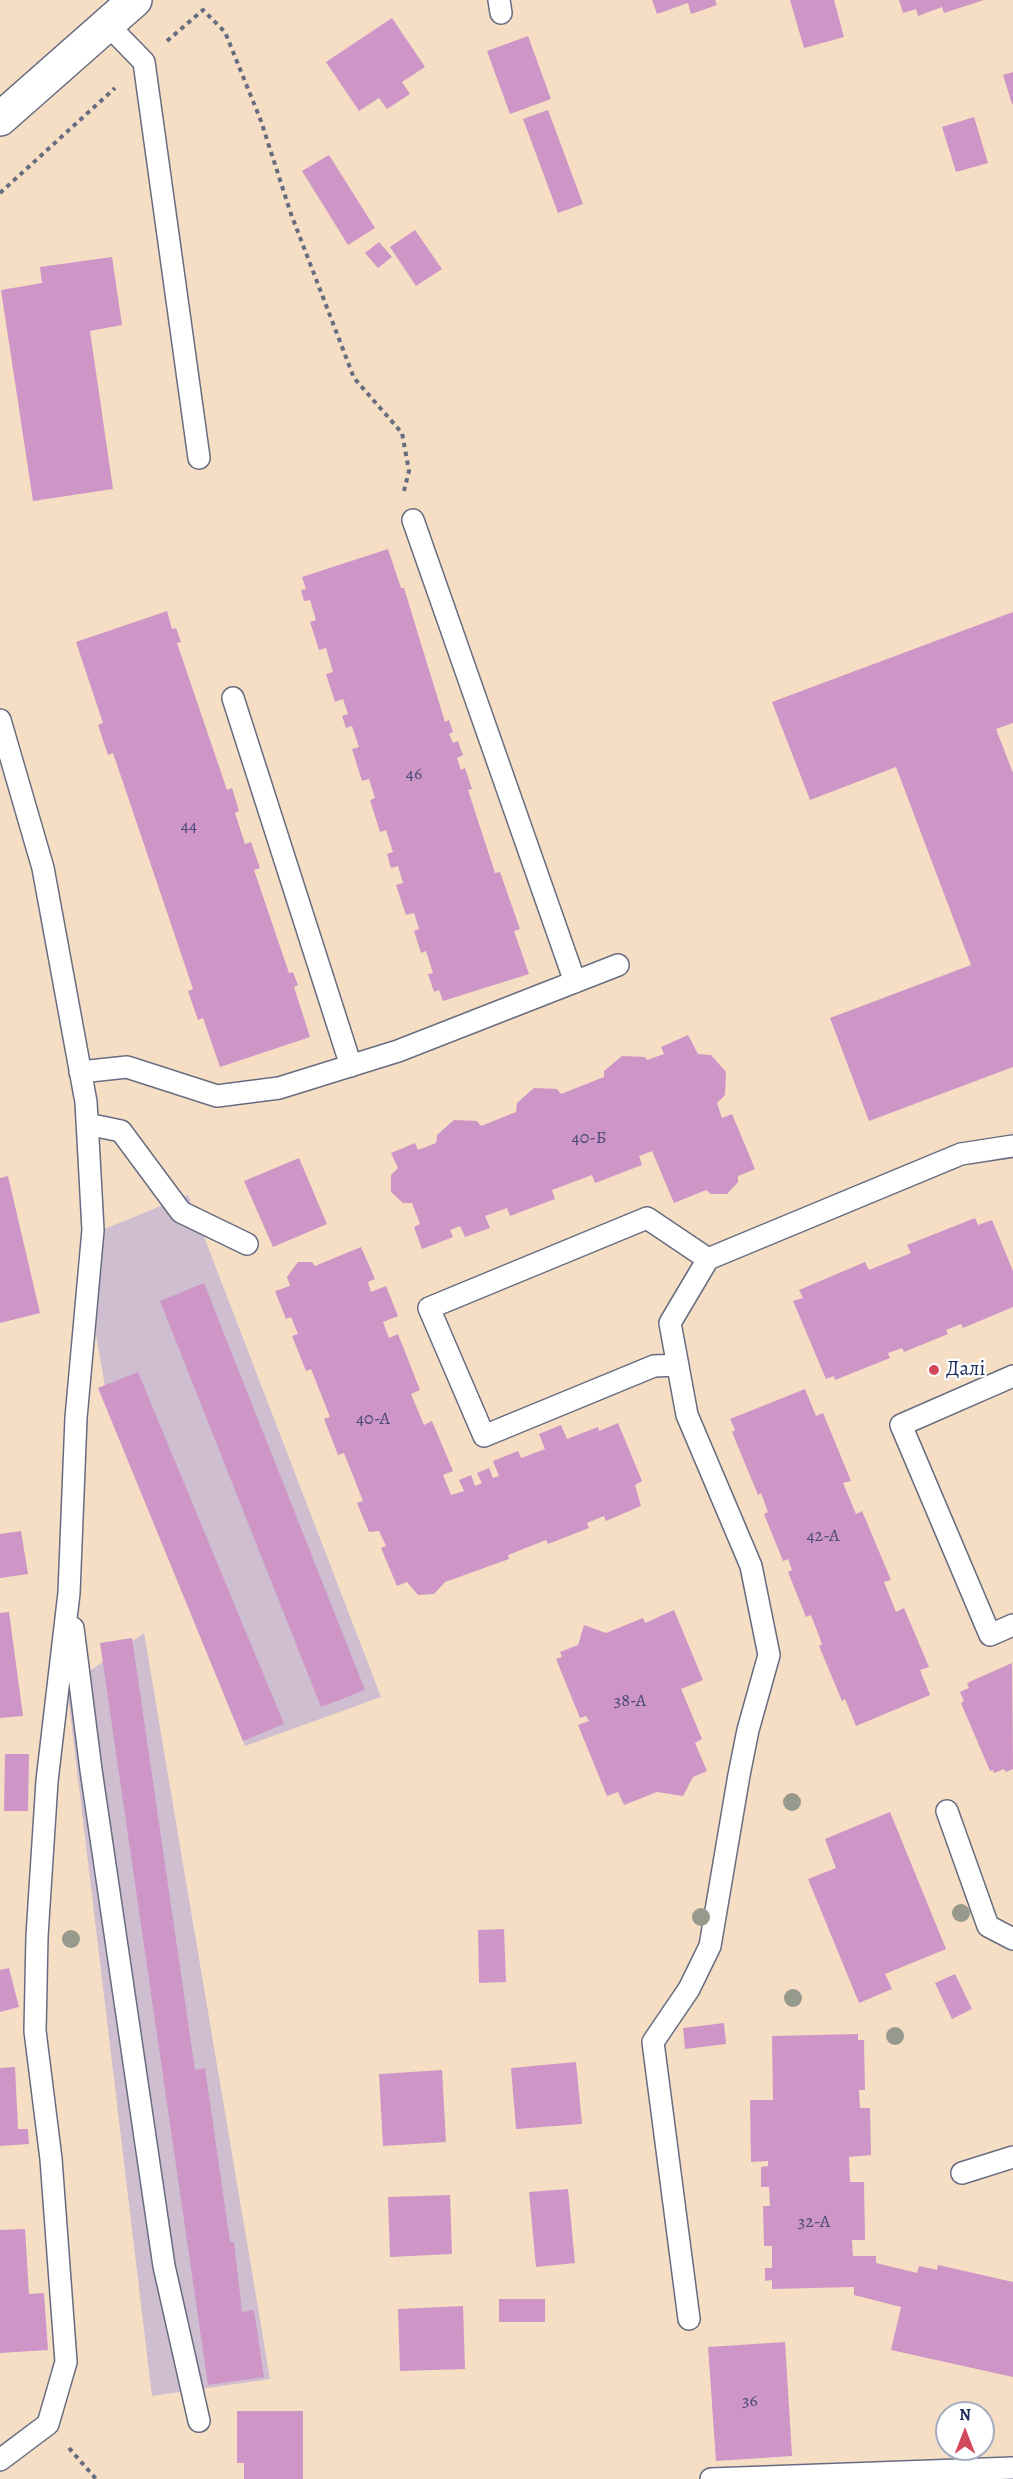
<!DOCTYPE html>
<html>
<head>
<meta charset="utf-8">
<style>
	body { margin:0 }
	#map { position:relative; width:1013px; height:2479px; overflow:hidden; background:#f5dec3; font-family:Alegreya,serif }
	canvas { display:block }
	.north { position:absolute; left:935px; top:2401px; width:60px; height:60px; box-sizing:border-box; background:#fff; border:2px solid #a4acbf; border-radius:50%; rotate:0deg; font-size:16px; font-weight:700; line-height:24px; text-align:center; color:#1b2f5e }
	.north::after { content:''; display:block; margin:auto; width:21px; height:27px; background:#d1495b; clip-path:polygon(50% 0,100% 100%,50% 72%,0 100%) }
</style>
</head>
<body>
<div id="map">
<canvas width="1013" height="2479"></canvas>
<div class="north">N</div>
</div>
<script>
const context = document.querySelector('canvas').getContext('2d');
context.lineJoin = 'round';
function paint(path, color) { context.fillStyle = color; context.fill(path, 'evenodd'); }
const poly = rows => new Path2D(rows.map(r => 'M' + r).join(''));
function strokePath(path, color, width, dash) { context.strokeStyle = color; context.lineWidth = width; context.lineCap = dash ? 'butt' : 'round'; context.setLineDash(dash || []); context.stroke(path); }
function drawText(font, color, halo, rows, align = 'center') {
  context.font = font + ' Alegreya,serif'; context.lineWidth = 4.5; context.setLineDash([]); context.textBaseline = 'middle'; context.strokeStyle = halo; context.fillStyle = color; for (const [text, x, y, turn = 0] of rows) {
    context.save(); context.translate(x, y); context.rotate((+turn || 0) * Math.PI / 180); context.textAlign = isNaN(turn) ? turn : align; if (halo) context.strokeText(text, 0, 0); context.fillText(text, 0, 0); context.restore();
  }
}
const industrial = poly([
	[188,1195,381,1697,245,1746,110,1415,93,1317,102,1230],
	[144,1633,270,2379,152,2396,67,1687]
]);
const building = poly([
	[652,0,715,0,717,5,691,14,688,3,657,14],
	[790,0,834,0,844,37,804,48],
	[899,0,984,0,944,13,942,7,918,16,916,9,903,13],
	[392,18,425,67,402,82,410,94,387,109,379,98,359,111,326,62],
	[528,36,551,99,510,114,487,51],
	[1013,72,1013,104,1012,104,1003,75],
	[548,110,583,204,558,213,523,119],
	[974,117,988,163,956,172,942,127],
	[329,155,375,228,348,245,302,171],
	[415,230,442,269,416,286,390,247],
	[379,242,392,257,378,268,365,253],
	[112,257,122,325,90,331,113,489,33,501,1,290,42,283,40,267],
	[388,549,401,588,404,588,445,722,449,720,453,732,449,734,453,743,458,741,463,755,457,758,461,770,465,768,472,789,468,790,495,873,500,872,520,929,514,931,529,974,443,1001,439,990,434,992,428,974,433,973,426,951,421,953,414,931,419,929,414,913,406,915,396,885,403,883,398,866,391,868,387,854,393,852,386,830,380,832,370,800,375,798,369,779,362,781,352,749,359,747,352,726,346,728,342,716,348,714,343,699,335,702,326,674,333,672,326,648,319,650,310,622,316,620,310,600,304,601,301,590,306,589,302,577],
	[167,611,172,629,176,628,181,642,177,643,227,790,232,788,239,811,235,813,245,844,251,842,260,868,254,870,289,973,293,972,298,985,294,987,310,1037,220,1067,203,1018,198,1020,188,991,193,989,113,753,108,755,98,725,103,723,76,642],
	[1013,612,1013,723,996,729,1013,773,1013,1067,869,1121,830,1018,971,965,896,767,810,800,772,702],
	[688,1035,698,1054,711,1055,726,1072,725,1095,717,1103,722,1118,732,1114,755,1169,738,1176,738,1182,727,1194,711,1194,706,1190,674,1203,652,1151,639,1156,642,1165,595,1183,592,1175,552,1190,555,1199,510,1216,507,1208,485,1216,490,1228,465,1237,460,1226,450,1230,453,1237,422,1249,414,1227,420,1224,412,1203,403,1203,391,1192,391,1175,398,1168,391,1153,415,1143,418,1150,436,1143,437,1135,454,1120,477,1121,481,1126,516,1112,517,1103,534,1088,557,1089,561,1094,604,1077,604,1071,622,1056,645,1057,647,1060,664,1054,661,1047],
	[299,1158,327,1224,273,1247,244,1181],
	[8,1176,40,1313,0,1323,0,1178],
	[975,1218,978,1225,992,1220,1013,1271,1013,1307,963,1328,961,1324,946,1330,948,1334,904,1352,902,1348,888,1353,890,1358,835,1380,834,1376,826,1379,793,1301,803,1298,799,1290,865,1262,869,1270,911,1253,907,1245],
	[361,1247,375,1279,368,1282,371,1292,386,1286,398,1316,383,1322,389,1338,398,1334,420,1390,411,1394,424,1425,432,1421,453,1471,443,1475,451,1495,464,1491,459,1480,471,1475,475,1486,482,1483,477,1473,489,1468,493,1478,499,1476,493,1461,518,1451,521,1458,545,1449,539,1434,561,1425,567,1439,598,1427,599,1431,618,1423,642,1481,635,1485,641,1506,606,1521,604,1516,587,1523,589,1528,548,1544,546,1540,508,1555,509,1559,445,1582,434,1594,418,1595,407,1582,397,1586,381,1548,386,1546,379,1531,369,1532,357,1503,363,1501,344,1453,338,1455,324,1419,330,1417,311,1369,306,1371,292,1336,298,1334,291,1317,286,1319,275,1291,290,1286,287,1277,298,1262,312,1262,315,1266],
	[204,1283,365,1690,321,1707,160,1301],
	[138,1372,284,1724,243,1741,98,1388],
	[805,1389,816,1416,823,1413,851,1481,843,1483,856,1514,862,1511,891,1580,884,1582,896,1612,904,1608,929,1667,920,1670,930,1695,856,1726,845,1699,842,1701,819,1646,822,1644,811,1615,806,1617,788,1572,792,1570,788,1559,783,1561,764,1514,768,1512,761,1493,758,1495,732,1432,735,1430,730,1419],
	[21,1531,28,1574,0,1578,0,1534],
	[674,1610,703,1680,681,1689,702,1739,695,1743,707,1771,693,1777,683,1796,657,1792,624,1805,618,1792,607,1796,578,1725,589,1721,586,1716,580,1718,556,1659,562,1657,560,1652,578,1645,584,1625,606,1633,643,1618,645,1623],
	[9,1612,23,1716,0,1718,0,1613],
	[132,1638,195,2070,205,2068,230,2242,234,2242,242,2312,254,2310,264,2377,208,2385,100,1643],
	[1012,1663,1013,1769,1006,1772,1004,1769,994,1773,993,1770,990,1771,961,1703,964,1701,960,1692,969,1688,967,1683],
	[5,1754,29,1754,28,1811,4,1811],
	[890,1812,946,1949,885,1974,892,1989,859,2003,808,1879,836,1868,825,1839],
	[504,1929,506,1982,479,1983,478,1930],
	[9,1968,19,2007,0,2012,0,1970],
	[955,1974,972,2009,952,2019,935,1983],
	[724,2023,726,2044,685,2049,683,2028],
	[858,2034,858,2040,864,2040,865,2090,859,2090,860,2108,870,2108,871,2155,849,2157,850,2182,864,2182,865,2240,852,2240,853,2256,876,2256,876,2263,917,2273,919,2266,937,2270,938,2265,1013,2282,1013,2377,891,2350,901,2307,854,2295,854,2287,772,2289,772,2280,765,2281,765,2268,772,2268,772,2246,764,2246,763,2206,770,2206,769,2187,761,2187,761,2167,768,2166,768,2161,751,2162,750,2100,773,2100,772,2036],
	[576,2062,582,2124,516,2129,511,2068],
	[15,2067,18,2129,28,2129,29,2144,0,2146,0,2068],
	[442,2070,446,2142,383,2146,379,2074],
	[568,2189,575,2263,536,2267,529,2192],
	[450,2195,452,2254,390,2257,388,2197],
	[25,2229,29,2294,44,2293,48,2350,0,2353,0,2230],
	[499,2299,545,2299,545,2322,499,2322],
	[463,2306,465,2369,400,2371,398,2309],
	[785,2342,792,2456,716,2461,708,2347],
	[237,2411,303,2411,303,2479,244,2479,244,2463,237,2463]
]);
const path = poly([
	[167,41,203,10,225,32,261,121,291,214,354,378,402,433,409,471,404,491],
	[0,193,115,88],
	[69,2448,96,2479]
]);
const service = poly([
	[499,0,501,13],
	[108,25,144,62,199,458],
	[413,520,575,982],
	[233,698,351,1066],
	[0,720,43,868,86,1102,93,1230,76,1418,69,1593,47,1781,37,1936,35,2031,51,2159,66,2362,48,2424,0,2460],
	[80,1072,127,1067,217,1096,279,1088,398,1051,618,965],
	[87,1124,121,1131,181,1212,247,1244],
	[678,1365,654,1366,484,1436,429,1308,647,1218,708,1259],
	[1013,1376,901,1425,990,1635,1013,1625],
	[73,1628,91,1770,164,2266,199,2421],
	[947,1811,988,1926,1013,1939],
	[962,2173,1013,2157],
	[689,2319,653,2042,689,1989,710,1946,739,1775,748,1730,769,1655,751,1566,687,1415,670,1323,708,1259,961,1154,1013,1146],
	[711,2479,1013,2468]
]);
const tertiary = poly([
	[0,119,135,0]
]);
const trees = [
	[792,1802],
	[961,1913],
	[701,1917],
	[71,1939],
	[793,1998],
	[895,2036]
];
const markers = [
	[934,1370,6,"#d1495b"]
];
const numberNames = [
	["46",414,775],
	["44",189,827],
	["40-Б",589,1139],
	["40-А",373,1420],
	["42-А",823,1537],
	["38-А",630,1702],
	["32-А",814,2223],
	["36",750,2402]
];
const poiNames = [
	["Далі",946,1370]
];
paint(industrial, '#cebed0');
paint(building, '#cd96c7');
strokePath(service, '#676c81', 24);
strokePath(tertiary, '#676c81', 36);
strokePath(path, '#676c81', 4, [4.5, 4.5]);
strokePath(service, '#fff', 21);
strokePath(tertiary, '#fff', 33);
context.fillStyle = '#97998d';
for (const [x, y] of trees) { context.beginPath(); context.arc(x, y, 9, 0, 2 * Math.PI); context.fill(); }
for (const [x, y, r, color] of markers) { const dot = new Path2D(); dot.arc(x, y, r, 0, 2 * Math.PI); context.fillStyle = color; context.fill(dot); strokePath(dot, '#fff', 2); }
drawText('18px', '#484978', null, numberNames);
drawText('21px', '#1b2f5e', '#fff', poiNames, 'left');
</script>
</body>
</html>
